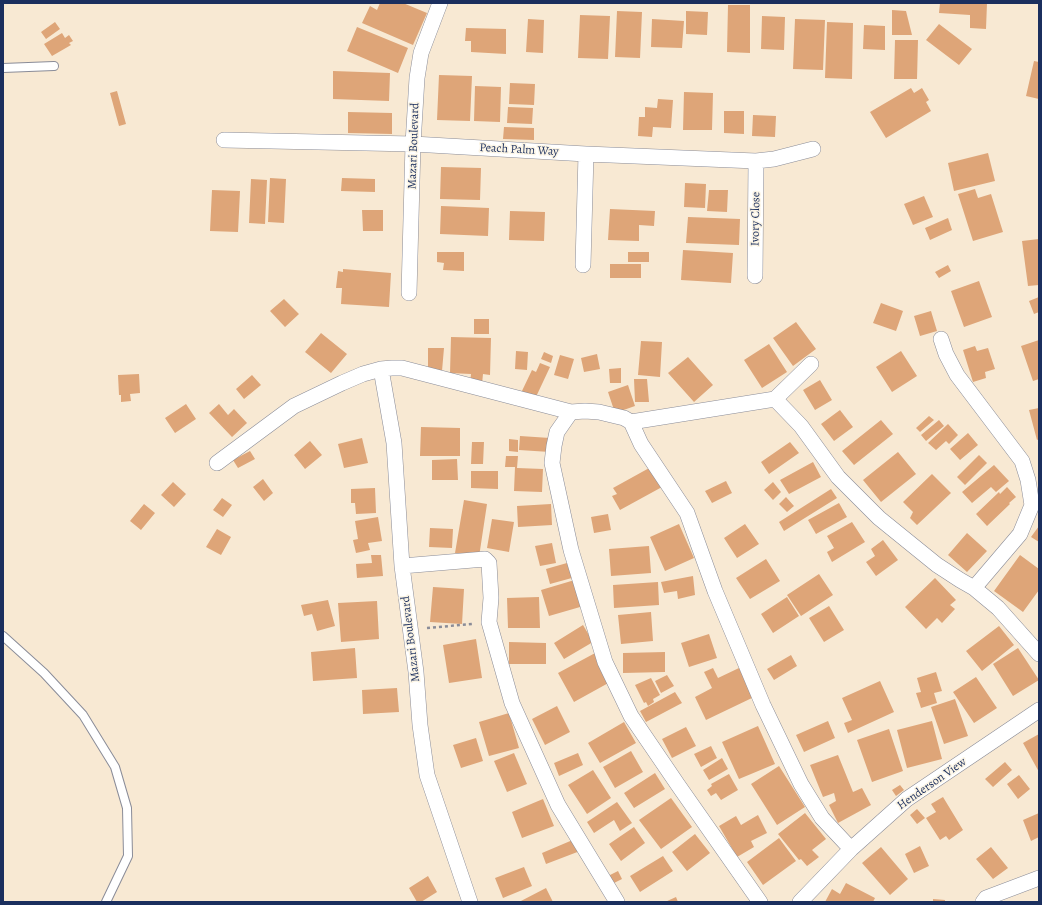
<!DOCTYPE html>
<html>
<head>
<meta charset="utf-8">
<style>
	body { margin:0 }
	#map { position:relative; width:1042px; height:905px; overflow:hidden; background:#f8e9d3; font-family:Alegreya,serif }
	canvas { display:block }
	.frame { position:absolute; inset:0; border:4px solid #1b2f5e; pointer-events:none }
</style>
</head>
<body>
<div id="map">
<canvas width="1042" height="905"></canvas>
<div class="frame"></div>
</div>
<script>
const context = document.querySelector('canvas').getContext('2d');
context.lineJoin = 'round';
function paint(path, color) { context.fillStyle = color; context.fill(path, 'evenodd'); }
const poly = rows => new Path2D(rows.map(r => 'M' + r).join(''));
function strokePath(path, color, width, dash) { context.strokeStyle = color; context.lineWidth = width; context.lineCap = dash ? 'butt' : 'round'; context.setLineDash(dash || []); context.stroke(path); }
function drawText(font, color, halo, rows, align = 'center') {
  context.font = font + ' Alegreya,serif'; context.lineWidth = 3; context.setLineDash([]); context.textBaseline = 'middle'; context.strokeStyle = halo; context.fillStyle = color; for (const [text, x, y, turn = 0] of rows) {
    context.save(); context.translate(x, y); context.rotate((+turn || 0) * Math.PI / 180); context.textAlign = isNaN(turn) ? turn : align; if (halo) context.strokeText(text, 0, 0); context.fillText(text, 0, 0); context.restore();
  }
}
const building = poly([
	[380,3,403,3,427,13,413,45,362,23,370,6,377,10],
	[940,3,987,3,986,29,970,28,970,15,939,13],
	[728,5,750,5,750,53,727,52],
	[892,10,906,11,912,35,892,35],
	[617,11,642,12,640,58,615,57],
	[686,11,708,12,707,35,686,34],
	[580,15,610,16,608,59,578,58],
	[762,16,785,17,784,50,761,49],
	[528,19,544,20,543,53,526,52],
	[652,19,684,21,682,48,651,47],
	[795,19,825,20,823,70,793,69],
	[55,22,60,29,46,39,41,32],
	[827,22,853,23,852,79,825,78],
	[939,24,972,49,959,65,926,40],
	[864,25,885,26,885,50,863,49],
	[357,27,408,48,398,73,347,51],
	[466,28,506,29,506,54,471,52,471,41,465,41],
	[62,33,65,38,69,35,73,41,69,43,71,45,52,56,44,44],
	[895,40,918,40,917,79,894,79],
	[1034,61,1039,62,1039,99,1026,96],
	[333,71,390,73,389,101,333,99],
	[439,75,472,76,470,121,437,120],
	[510,83,535,84,534,105,509,104],
	[475,86,501,87,500,122,474,121],
	[911,88,914,93,922,88,929,100,926,102,931,111,886,138,870,112],
	[117,91,126,124,119,126,110,93],
	[684,92,713,93,712,130,683,130],
	[658,99,673,100,671,128,653,127,652,137,638,136,639,117,645,117,645,107,657,108],
	[508,107,533,108,532,124,507,123],
	[724,111,744,111,744,134,724,133],
	[348,112,392,113,392,134,348,133],
	[753,115,776,116,775,137,752,136],
	[504,127,534,128,534,140,503,139],
	[988,153,995,181,954,191,948,163],
	[441,167,481,168,480,200,440,199],
	[270,178,286,179,284,223,268,222],
	[342,178,375,179,375,192,341,191],
	[251,179,267,180,265,224,249,223],
	[685,183,706,184,705,208,684,207],
	[975,189,978,198,991,194,1003,232,973,241,958,194],
	[212,190,240,191,238,232,210,231],
	[709,190,728,190,727,212,707,211],
	[924,196,933,217,913,225,904,204],
	[441,206,489,208,488,236,440,234],
	[610,209,655,211,654,226,639,225,639,241,608,240],
	[362,210,383,210,383,231,363,231],
	[510,211,545,212,544,241,509,240],
	[688,217,740,219,739,245,686,243],
	[948,218,952,230,930,240,925,228],
	[1039,239,1039,285,1028,286,1022,241],
	[683,250,733,253,731,283,681,280],
	[437,252,464,252,464,271,443,270,444,263,437,262],
	[628,252,649,252,649,262,628,262],
	[610,264,641,264,641,278,610,278],
	[948,265,951,271,939,278,935,272],
	[343,269,391,273,389,307,341,304,342,288,336,288,338,271,343,272],
	[979,281,992,317,964,327,951,291],
	[1039,297,1039,312,1034,314,1029,301],
	[284,299,299,314,285,327,270,311],
	[881,303,903,311,896,331,873,323],
	[931,311,937,331,920,336,914,316],
	[474,319,489,319,489,334,474,334],
	[796,322,816,349,793,366,773,338],
	[321,333,347,354,331,373,305,352],
	[451,337,491,338,490,375,483,374,482,384,470,384,471,374,450,373],
	[1039,340,1039,379,1033,381,1021,346],
	[641,341,662,342,660,377,638,375],
	[769,344,787,372,762,388,744,360],
	[975,346,977,351,988,348,995,369,985,372,986,378,973,382,963,350],
	[428,348,444,348,442,371,428,371],
	[516,351,528,352,527,370,515,369],
	[901,351,917,376,892,392,876,367],
	[544,352,553,356,551,363,541,359],
	[597,354,600,369,584,372,581,358],
	[560,355,574,359,568,379,554,375],
	[688,357,713,385,694,402,668,373],
	[540,363,550,367,535,399,521,393,532,370,536,372],
	[621,368,621,383,610,383,609,369],
	[139,374,140,393,130,394,131,401,121,402,121,395,119,395,118,375],
	[252,375,261,385,244,399,236,389],
	[634,379,647,379,649,402,635,402],
	[820,380,832,400,815,410,803,390],
	[628,385,635,406,615,413,608,392],
	[186,404,196,419,175,433,165,418],
	[219,404,228,415,234,409,247,423,232,437,209,413],
	[1039,408,1039,439,1037,440,1029,410],
	[840,410,853,427,834,441,821,424],
	[929,416,934,420,920,432,916,428],
	[881,420,893,434,854,465,842,451],
	[939,420,944,426,926,441,921,435],
	[948,424,958,435,949,444,946,441,936,450,928,443],
	[421,427,460,428,460,456,420,456],
	[968,433,978,445,960,460,950,449],
	[520,436,550,438,550,452,519,450],
	[362,438,368,463,344,468,338,444],
	[509,439,518,440,518,452,509,451],
	[310,441,322,455,305,469,294,455],
	[472,442,484,442,483,464,471,464],
	[790,442,799,453,769,474,761,462],
	[250,451,255,459,238,468,233,460],
	[898,452,916,474,881,502,863,480],
	[979,455,987,463,965,485,957,477],
	[506,456,518,456,517,468,543,469,542,492,514,491,515,467,505,467],
	[457,459,458,480,432,480,432,460],
	[813,462,821,477,789,494,780,480],
	[994,465,1009,481,996,492,991,487,972,503,962,492],
	[651,467,662,487,620,510,612,496,617,494,613,488],
	[471,471,498,471,498,489,471,488],
	[932,474,951,493,917,525,910,518,913,512,903,502],
	[263,479,273,493,264,501,253,487],
	[726,481,732,493,712,503,705,491],
	[173,482,186,494,174,507,161,495],
	[773,482,781,492,773,500,764,490],
	[1007,487,1016,497,1009,503,1010,504,987,526,976,514,999,492,1000,494],
	[375,488,376,513,356,514,355,503,351,503,351,489],
	[831,489,837,498,784,531,779,522],
	[786,497,794,506,787,512,779,504],
	[222,498,232,505,223,517,213,510],
	[464,500,487,504,479,557,455,553],
	[839,503,847,517,816,534,808,520],
	[144,504,155,513,141,530,130,521],
	[551,504,552,525,518,527,517,506],
	[608,514,611,530,594,533,591,517],
	[378,517,382,541,368,543,370,550,356,553,353,540,358,539,355,521],
	[492,519,514,522,509,552,487,548],
	[852,522,865,542,832,562,827,552,834,548,827,536],
	[679,524,694,558,665,571,650,537],
	[745,524,759,544,737,558,724,538],
	[1039,526,1039,542,1031,537],
	[430,528,453,529,452,548,429,547],
	[217,529,231,537,221,555,206,547],
	[967,533,987,551,967,572,948,555],
	[883,540,898,560,876,576,866,562,875,556,871,549],
	[552,543,556,563,540,566,535,546],
	[649,546,651,573,611,576,609,549],
	[371,555,381,555,383,576,357,578,356,564,372,563],
	[1020,555,1039,569,1039,590,1023,612,994,591],
	[766,559,780,581,750,599,736,578],
	[574,561,579,576,550,584,546,569],
	[819,574,833,595,801,616,787,595],
	[693,576,695,595,678,599,677,591,664,593,661,582],
	[935,578,956,600,950,605,955,609,942,623,937,618,926,629,905,607],
	[578,579,587,605,549,616,541,590],
	[658,582,659,605,614,608,613,585],
	[433,587,464,589,462,624,430,622],
	[539,597,540,628,508,628,507,598],
	[787,597,799,616,773,633,761,614],
	[328,600,335,626,317,631,312,614,304,616,301,605],
	[377,601,379,639,341,642,338,603],
	[829,606,844,630,824,642,809,618],
	[651,612,653,641,621,644,618,615],
	[583,625,593,642,564,659,554,643],
	[999,626,1014,645,982,671,966,651],
	[709,634,717,658,689,667,681,643],
	[476,639,482,678,449,683,443,645],
	[509,642,546,643,546,664,509,664],
	[355,648,357,678,313,681,311,652],
	[1018,648,1039,680,1013,696,993,664],
	[597,652,612,681,574,702,558,673],
	[665,652,665,672,623,673,623,653],
	[791,655,797,666,774,680,767,669],
	[713,668,718,678,739,668,754,697,706,720,695,697,712,688,704,672],
	[936,672,942,691,934,693,937,703,921,708,916,693,921,692,917,678],
	[667,675,674,686,661,693,655,681],
	[976,677,997,708,974,723,953,692],
	[651,678,660,695,653,699,654,702,648,706,646,702,644,703,635,685],
	[880,681,894,712,848,733,844,723,852,720,842,698],
	[397,688,399,712,363,714,362,690],
	[675,692,682,703,646,722,640,711],
	[955,699,968,736,944,744,931,707],
	[557,706,570,732,545,745,532,719],
	[509,713,519,748,489,756,479,722],
	[828,721,835,738,804,752,796,735],
	[932,721,942,759,907,768,897,730],
	[624,722,636,743,600,763,588,743],
	[758,726,775,764,739,779,722,742],
	[686,727,696,746,672,758,662,739],
	[889,729,903,771,872,782,857,740],
	[1039,734,1039,772,1023,743],
	[476,738,483,761,461,768,453,745],
	[711,746,717,758,701,767,694,754],
	[631,751,643,772,615,788,603,767],
	[514,753,527,784,507,792,494,761],
	[578,753,583,765,559,776,554,763],
	[838,755,853,792,862,788,871,805,838,823,829,805,836,801,834,793,823,797,810,765],
	[722,758,728,769,709,780,703,770],
	[1005,762,1012,770,993,787,985,779],
	[779,766,805,807,777,825,751,784],
	[593,770,611,798,587,814,568,785],
	[655,773,665,789,634,808,624,793],
	[729,774,738,790,721,800,716,793,711,796,707,790,712,786,711,784],
	[1019,775,1030,789,1018,799,1007,784],
	[900,785,904,790,896,796,892,790],
	[943,797,963,830,949,840,946,836,940,840,926,818,936,812,931,804],
	[671,798,692,827,661,849,639,820],
	[543,799,554,826,522,838,512,812],
	[617,802,632,823,620,831,614,820,594,833,587,822],
	[917,809,925,818,917,824,910,815],
	[805,813,826,839,812,850,819,857,807,866,801,859,799,860,778,834],
	[1039,813,1039,837,1031,841,1023,820],
	[758,815,767,833,751,841,754,847,737,857,719,826,736,816,741,825],
	[634,827,645,843,621,861,609,844],
	[695,834,710,853,687,871,672,852],
	[779,838,796,861,763,885,747,862],
	[575,839,580,851,546,864,542,853],
	[920,846,929,866,914,873,905,854],
	[881,847,908,879,890,895,862,863],
	[991,847,1008,868,993,879,976,859],
	[663,856,673,871,640,892,630,876],
	[524,867,532,886,503,898,495,878],
	[618,871,622,879,608,886,604,878],
	[428,876,437,892,421,902,417,902,409,888],
	[846,883,875,898,873,902,825,902,832,889,840,894],
	[546,888,553,902,519,902],
	[676,897,678,902,665,902],
	[933,899,945,900,945,902,933,902]
]);
const path = poly([
	[427,628,472,624]
]);
const lane = poly([
	[3,68,54,66],
	[3,636,44,673,83,715,115,767,127,808,128,856,106,902]
]);
const street = poly([
	[224,140,413,144,586,154,756,161,774,159,813,149],
	[583,265,586,154],
	[755,276,756,161],
	[409,293,413,144,417,78,421,53,440,3],
	[941,339,946,354,957,375,1022,461,1028,480,1032,505,1020,534,974,588],
	[381,369,394,443,402,566,416,672,420,725,427,775,470,902],
	[775,399,811,364],
	[631,422,775,399,801,426,838,477,879,518,937,565,960,580,974,588,998,608,1039,654],
	[217,463,294,406,342,383,363,374,381,369,392,368,402,368,571,412],
	[402,566,485,559,489,563,491,598,489,622,512,703,558,805,617,902],
	[760,902,678,785,631,716,605,662,571,550,552,463,554,446,557,432,571,412,585,411,599,412,624,418,631,422,641,444,687,513,715,591,763,705,801,784,822,818,851,849],
	[800,902,851,849,907,799,1039,710],
	[983,902,986,898,1039,878]
]);
const streetNames = [
	["Mazari Boulevard",414,146,-88],
	["Peach Palm Way",519,150,3],
	["Ivory Close",756,219,-89],
	["Mazari Boulevard",411,639,-97],
	["Henderson View",932,784,-35]
];
paint(building, '#dea578');
strokePath(lane, '#8a8c98', 10);
strokePath(street, '#8a8c98', 16);
strokePath(path, '#8a8c98', 2.5, [3, 3]);
strokePath(lane, '#fff', 8);
strokePath(street, '#fff', 15);
drawText('12px', '#1b2f5e', '#fcf5e5', streetNames);
</script>
</body>
</html>
